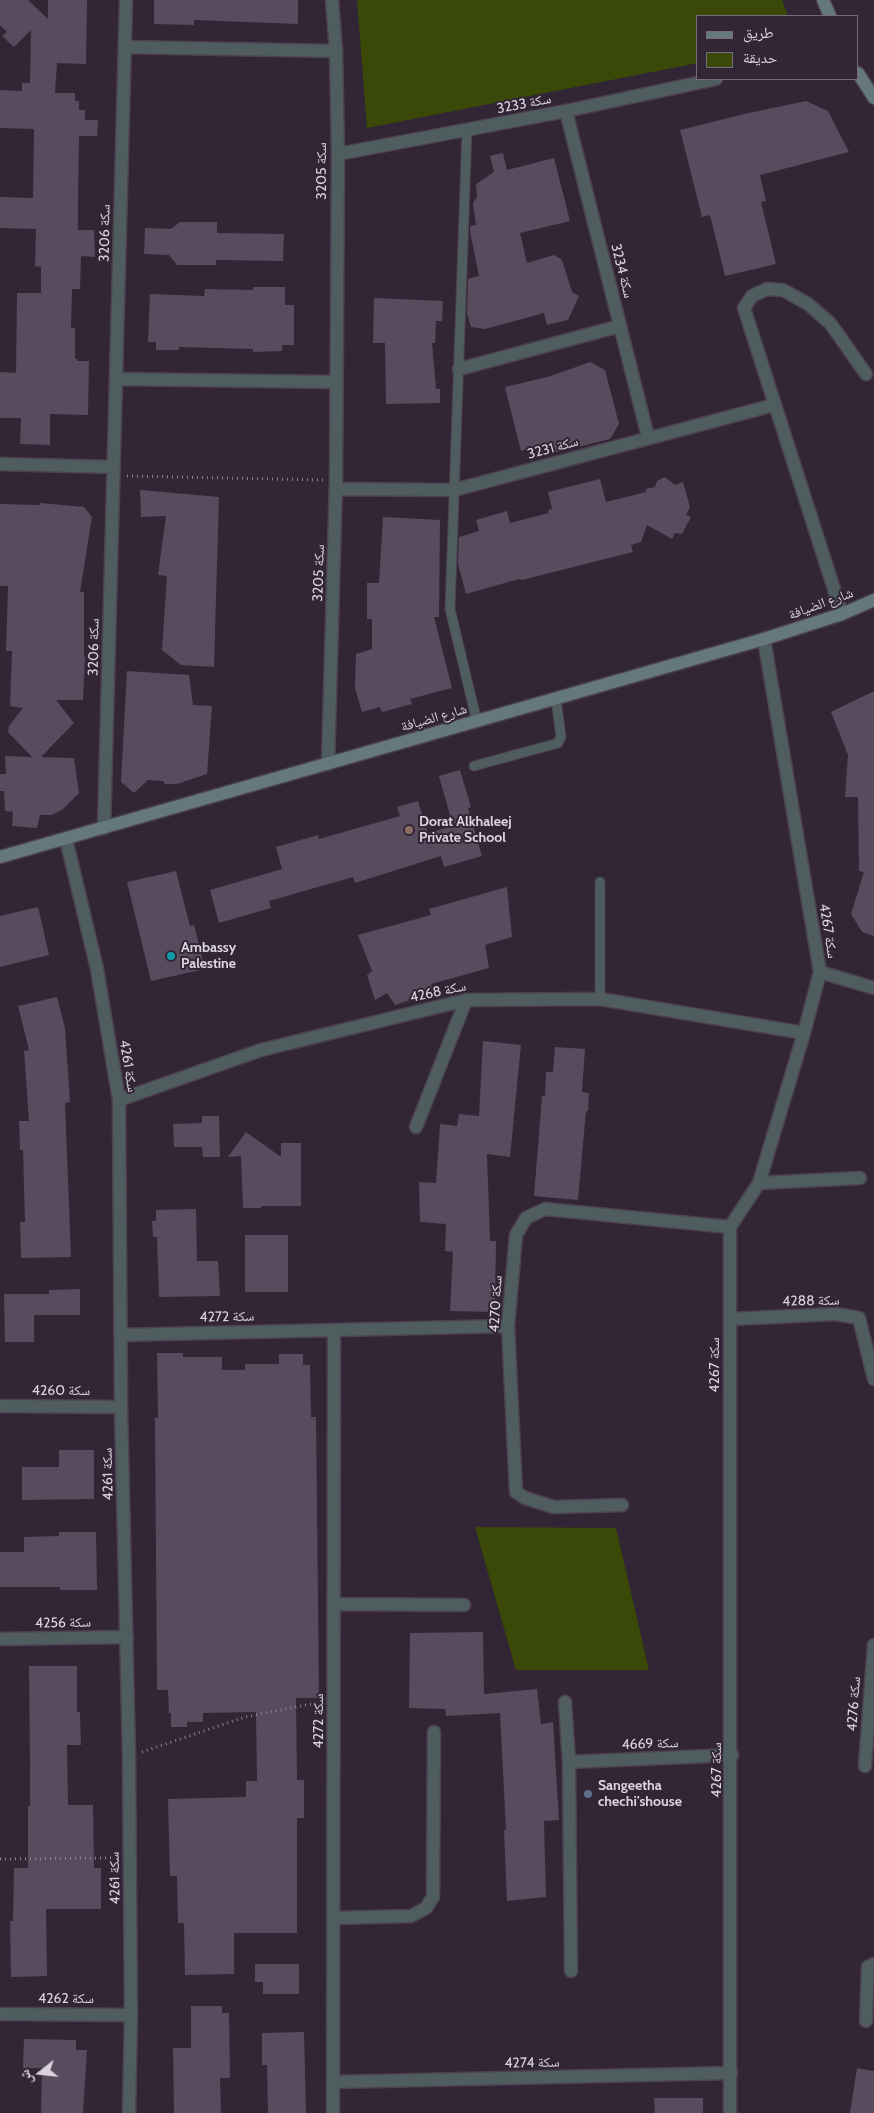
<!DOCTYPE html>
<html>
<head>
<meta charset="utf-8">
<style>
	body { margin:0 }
	#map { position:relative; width:874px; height:2113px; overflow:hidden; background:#312536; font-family:Cabin,"Noto Naskh Arabic",sans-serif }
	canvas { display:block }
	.legend { position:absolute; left:696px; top:15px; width:162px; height:65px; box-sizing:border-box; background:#312536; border:1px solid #756b79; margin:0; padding:6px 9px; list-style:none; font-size:15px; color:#dbd3de }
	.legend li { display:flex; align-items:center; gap:10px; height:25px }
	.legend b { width:25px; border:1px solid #756b79 }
	.north { position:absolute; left:15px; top:2048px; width:50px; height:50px; -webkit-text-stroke:4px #312536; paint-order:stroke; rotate:254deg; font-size:14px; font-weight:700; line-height:20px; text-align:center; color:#dbd3de }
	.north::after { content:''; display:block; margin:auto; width:18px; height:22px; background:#dbd3de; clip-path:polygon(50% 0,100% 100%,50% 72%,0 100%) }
</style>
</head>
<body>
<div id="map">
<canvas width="874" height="2113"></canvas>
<ul class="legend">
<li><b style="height:6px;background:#65787c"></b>طريق</li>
<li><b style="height:14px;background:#3a4907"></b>حديقة</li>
</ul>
<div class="north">ش</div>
</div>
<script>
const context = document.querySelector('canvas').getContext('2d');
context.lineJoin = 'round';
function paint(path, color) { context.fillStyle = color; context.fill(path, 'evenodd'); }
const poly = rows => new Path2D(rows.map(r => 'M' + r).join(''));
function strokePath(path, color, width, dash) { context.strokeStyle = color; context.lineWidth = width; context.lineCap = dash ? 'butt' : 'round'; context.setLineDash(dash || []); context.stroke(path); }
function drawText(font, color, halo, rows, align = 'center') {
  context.font = font + ' Cabin,"Noto Naskh Arabic",sans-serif'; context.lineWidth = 4; context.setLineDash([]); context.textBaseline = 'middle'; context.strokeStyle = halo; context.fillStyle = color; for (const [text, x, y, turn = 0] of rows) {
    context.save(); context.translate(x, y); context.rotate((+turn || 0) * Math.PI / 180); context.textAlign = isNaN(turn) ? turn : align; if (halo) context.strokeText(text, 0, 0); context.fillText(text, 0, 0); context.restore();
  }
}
const green = poly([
	[357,0,782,0,788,16,698,16,698,63,367,128],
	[475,1527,616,1528,649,1670,516,1670]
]);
const building = poly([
	[0,0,28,0,48,19,48,0,87,0,86,64,57,63,55,93,75,93,75,101,79,101,79,110,85,110,85,120,98,120,97,136,79,136,78,199,78,230,94,230,95,257,81,256,80,289,72,289,71,328,75,328,75,359,77,359,77,361,89,361,88,415,50,414,50,445,20,444,21,418,0,418,0,372,16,373,17,293,41,293,41,267,35,266,36,229,0,228,0,197,33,198,34,129,0,128,0,90,22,91,22,83,30,83,31,30,14,47,2,36,7,32,0,25],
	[154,0,298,0,298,24,194,20,194,25,154,24],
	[806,101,828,111,849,152,760,175,766,201,761,202,776,264,725,276,710,215,702,217,680,130,744,114],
	[503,153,507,170,554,158,570,221,520,233,527,263,554,255,562,260,572,292,579,296,568,320,547,325,544,313,485,329,471,327,467,314,468,279,479,276,470,231,470,226,476,225,473,203,477,197,476,184,494,172,490,156],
	[180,222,217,222,217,233,284,234,283,261,216,260,216,265,177,265,169,255,144,254,145,228,171,229],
	[253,287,285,287,285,305,294,305,294,345,282,345,282,351,253,352,253,349,179,347,179,350,156,350,156,342,148,342,150,294,204,296,205,289,253,290],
	[374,298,443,301,442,321,436,321,435,343,432,343,436,389,440,389,440,403,386,404,385,343,373,343],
	[590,362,605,370,619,424,610,439,537,457,536,451,531,452,530,448,521,451,505,387,551,376],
	[665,477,675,485,683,482,690,507,686,515,691,517,682,534,675,533,672,539,647,525,641,542,631,545,633,552,522,580,519,579,466,594,458,564,459,537,479,531,476,520,507,511,510,523,549,513,548,510,552,509,548,492,600,479,606,502,646,492,646,489,655,487,657,481],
	[140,490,219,497,214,667,181,665,162,650,167,576,158,575,166,516,141,517],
	[40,503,84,507,92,517,80,592,84,592,84,657,85,657,83,700,56,700,74,723,41,757,74,758,79,793,62,810,51,815,40,815,37,828,12,826,13,812,5,811,4,791,0,791,0,774,6,774,5,756,32,757,8,732,9,726,23,708,10,706,12,651,6,651,8,586,0,586,0,504,40,505],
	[383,517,440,520,439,617,434,617,452,688,410,699,412,704,382,712,380,707,362,712,355,688,356,654,372,649,372,619,367,619,367,583,379,583],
	[127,671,189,675,193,705,212,706,207,774,177,784,165,784,163,781,148,780,134,793,121,782],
	[874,691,874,936,862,932,851,914,864,872,859,871,858,797,845,797,848,755,831,712],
	[460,770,471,807,468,808,482,856,444,867,441,856,355,883,353,877,269,901,271,908,219,923,210,890,282,869,276,847,318,835,319,839,400,816,397,807,418,801,428,833,453,826,439,776],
	[176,871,190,926,194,925,205,969,151,981,127,882],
	[507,887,512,937,485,945,489,968,431,984,434,992,395,1005,387,993,375,1000,367,975,372,971,358,935,431,915,429,909],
	[38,907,49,955,0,967,0,916],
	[57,997,65,1028,70,1102,65,1103,71,1257,21,1258,20,1222,25,1222,23,1150,20,1150,19,1121,29,1121,24,1051,29,1050,18,1006],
	[483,1041,521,1045,510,1157,487,1154,490,1241,496,1241,495,1312,450,1311,453,1252,445,1251,446,1224,420,1222,419,1182,436,1183,440,1124,457,1126,459,1114,479,1116],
	[555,1047,585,1049,582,1092,589,1093,588,1111,586,1111,578,1200,534,1196,542,1096,545,1096,546,1072,553,1072],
	[202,1116,219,1116,220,1157,203,1157,202,1147,174,1147,173,1124,202,1123],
	[246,1132,281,1157,281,1143,301,1143,301,1206,261,1206,261,1208,243,1208,241,1156,228,1157],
	[196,1209,197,1261,218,1261,220,1296,159,1297,157,1237,153,1237,152,1221,156,1221,156,1210],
	[245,1235,288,1235,288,1292,245,1292],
	[80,1289,80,1315,34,1315,34,1342,5,1342,4,1294,49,1294,49,1290],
	[157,1353,183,1353,183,1357,222,1357,222,1370,245,1370,245,1364,279,1364,279,1354,303,1354,303,1365,310,1365,311,1417,316,1417,319,1698,296,1698,297,1780,304,1780,304,1818,297,1818,297,1933,234,1933,234,1974,185,1975,184,1923,178,1923,177,1876,170,1876,168,1799,246,1797,246,1781,257,1781,256,1712,203,1713,203,1722,187,1722,187,1727,171,1727,171,1713,169,1713,168,1690,157,1690,155,1418,158,1418],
	[59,1450,94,1450,94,1499,22,1500,22,1467,59,1467],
	[59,1532,96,1532,97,1590,60,1590,60,1587,0,1587,0,1552,24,1552,24,1537,59,1536],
	[483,1632,484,1694,537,1689,541,1724,553,1722,559,1820,544,1821,546,1897,507,1901,504,1830,506,1830,500,1713,446,1716,445,1709,409,1708,410,1633],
	[29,1666,77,1666,77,1712,80,1712,81,1745,67,1745,68,1805,93,1805,94,1868,101,1868,101,1909,46,1909,47,1976,11,1977,10,1921,13,1921,14,1868,28,1868,28,1806,30,1806,30,1763],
	[255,1964,299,1964,299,1994,263,1994,263,1982,255,1982],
	[191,2006,222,2006,222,2013,229,2013,230,2078,220,2078,221,2113,174,2113,173,2048,191,2048],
	[304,2032,306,2113,268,2113,267,2065,262,2065,262,2033],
	[24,2039,76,2040,76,2050,87,2050,83,2113,41,2113,42,2068,23,2068],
	[857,2068,874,2071,874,2113,850,2113],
	[654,2098,703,2098,703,2113,655,2113]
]);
const path = poly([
	[127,476,323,480],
	[142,1752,245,1717,321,1702],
	[0,1859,116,1858]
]);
const lane = poly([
	[467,130,450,609,477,722],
	[474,766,558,743,561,737,556,699],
	[600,882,600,999]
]);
const street = poly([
	[125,47,336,51],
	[566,111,648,437],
	[338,154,566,111,716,79],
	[459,369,620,326],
	[116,379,336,382],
	[0,464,114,467],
	[336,489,454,490,774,405],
	[842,614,744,308,752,296,767,289,783,290,808,304,830,323,866,374],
	[328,764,336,480,338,154,336,51,332,0],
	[104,828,126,0],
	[66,839,97,969,119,1100,121,1407,129,1757,131,2015,129,2113],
	[820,972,874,988],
	[119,1100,261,1050,466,1000,600,999,804,1033],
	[416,1127,466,1000],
	[759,1183,860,1178],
	[730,1319,836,1314,859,1318,874,1379],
	[121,1335,508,1326],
	[0,1406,121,1407],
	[622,1505,554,1507,525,1498,516,1492,508,1326,516,1235,526,1218,545,1209,730,1227],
	[334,1604,464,1605],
	[0,1639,127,1637],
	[565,1702,569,1762,571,1971],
	[569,1762,732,1755],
	[865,1766,874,1645],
	[333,1918,411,1916,426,1908,433,1897,434,1732],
	[0,2014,131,2015],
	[866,2021,868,1967,874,1964],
	[333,2082,731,2073],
	[333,2113,334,1330],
	[730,2113,730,1227,759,1183,804,1033,820,972,764,639]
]);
const secondary = poly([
	[823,0,830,16],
	[858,73,874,98],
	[0,857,764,639,842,614,874,600]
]);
const markers = [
	[409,830,5,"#8d6e63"],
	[171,956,5,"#0f9aa8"],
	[588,1794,5,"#5c6f8a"]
];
const streetNames = [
	["سكة 3233",524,104,-11],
	["سكة 3205",322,171,-90],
	["سكة 3206",105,233,-89],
	["سكة 3234",622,271,76],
	["سكة 3231",553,448,-15],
	["سكة 3205",319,573,-88],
	["شارع الضيافة",821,604,-20],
	["سكة 3206",94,647,-89],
	["شارع الضيافة",434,718,-16],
	["سكة 4267",828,931,81],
	["سكة 4268",438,992,-12],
	["سكة 4261",128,1066,81],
	["سكة 4288",811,1301,-1],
	["سكة 4270",496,1304,-87],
	["سكة 4272",227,1317,-1],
	["سكة 4267",715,1365,-90],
	["سكة 4260",61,1391],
	["سكة 4261",108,1474,-91],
	["سكة 4256",63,1623,-1],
	["سكة 4276",854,1704,-86],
	["سكة 4272",319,1721,-90],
	["سكة 4669",650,1744,-2],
	["سكة 4267",717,1770,-90],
	["سكة 4261",115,1878,-91],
	["سكة 4262",66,1999],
	["سكة 4274",532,2063,-1]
];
const poiNames = [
	["Dorat Alkhaleej",419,822],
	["Private School",419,838],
	["Ambassy",181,948],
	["Palestine",181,964],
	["Sangeetha",598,1786],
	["chechi'shouse",598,1802]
];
paint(green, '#3a4907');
paint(building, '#584b5e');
strokePath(lane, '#4c4151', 11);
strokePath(street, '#4c4151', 15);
strokePath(secondary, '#4c4151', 15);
strokePath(path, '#8a818e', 3, [1, 4]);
strokePath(lane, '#505d5f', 9);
strokePath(street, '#505d5f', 12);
strokePath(secondary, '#65787c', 12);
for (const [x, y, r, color] of markers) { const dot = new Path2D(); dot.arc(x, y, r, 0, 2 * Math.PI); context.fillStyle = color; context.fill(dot); strokePath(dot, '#312536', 2); }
drawText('14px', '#dbd3de', '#312536', streetNames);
drawText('bold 14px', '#dbd3de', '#312536', poiNames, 'left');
</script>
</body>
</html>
